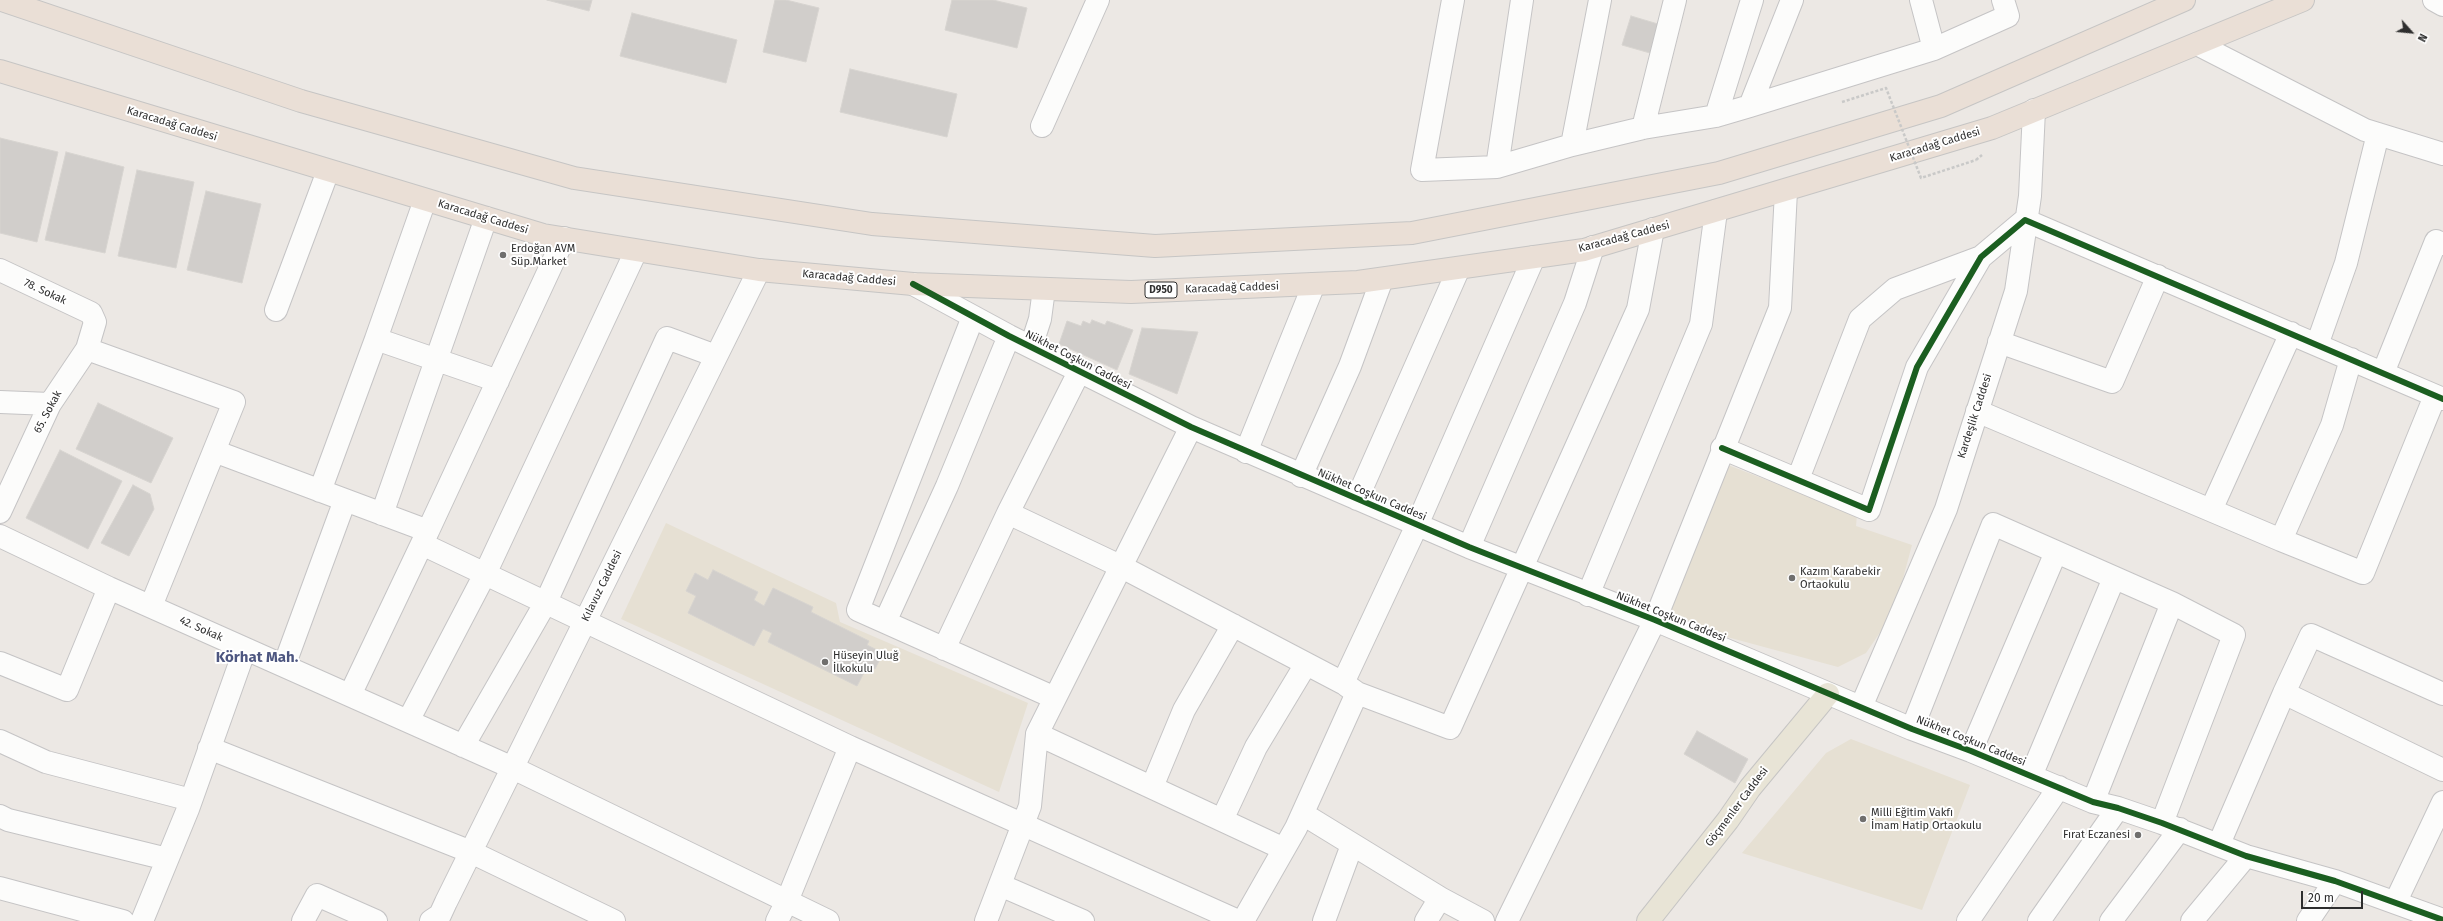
<!DOCTYPE html>
<html>
<head>
<meta charset="utf-8">
<style>
	body { margin:0 }
	#map { position:relative; width:2443px; height:921px; overflow:hidden; background:#ece8e4; font-family:"Fira Sans",sans-serif }
	canvas { display:block }
	.north { position:absolute; left:2391px; top:12px; width:40px; height:40px; -webkit-text-stroke:3px #fff; paint-order:stroke; rotate:117deg; font-size:11px; font-weight:700; line-height:16px; text-align:center; color:#2e2e2e }
	.north::after { content:''; display:block; margin:auto; width:14px; height:18px; background:#2e2e2e; clip-path:polygon(50% 0,100% 100%,50% 72%,0 100%) }
	.scale { position:absolute; left:2301px; top:891px; width:62px; height:18px; box-sizing:border-box; border:2px solid #2e2e2e; border-top:0; padding-left:5px; font-size:12px; line-height:14px; white-space:nowrap; color:#2e2e2e; -webkit-text-stroke:3px #fff; paint-order:stroke }
</style>
</head>
<body>
<div id="map">
<canvas width="2443" height="921"></canvas>
<div class="north">N</div>
<div class="scale">20 m</div>
</div>
<script>
const context = document.querySelector('canvas').getContext('2d');
context.lineJoin = 'round';
function paint(path, color) { context.fillStyle = color; context.fill(path, 'evenodd'); }
const poly = rows => new Path2D(rows.map(r => 'M' + r).join(''));
function strokePath(path, color, width, dash) { context.strokeStyle = color; context.lineWidth = width; context.lineCap = dash ? 'butt' : 'round'; context.setLineDash(dash || []); context.stroke(path); }
function drawText(font, color, halo, rows, align = 'center') {
  context.font = font + ' "Fira Sans",sans-serif'; context.lineWidth = 4; context.setLineDash([]); context.textBaseline = 'middle'; context.strokeStyle = halo; context.fillStyle = color; for (const [text, x, y, turn = 0] of rows) {
    context.save(); context.translate(x, y); context.rotate((+turn || 0) * Math.PI / 180); context.textAlign = isNaN(turn) ? turn : align; if (halo) context.strokeText(text, 0, 0); context.fillText(text, 0, 0); context.restore();
  }
}
const education = poly([
	[1728,465,1857,515,1856,526,1912,545,1894,612,1866,653,1838,667,1716,634,1668,612],
	[666,523,836,603,840,622,1028,703,999,792,621,619],
	[1851,739,1970,785,1922,910,1742,853,1826,753]
]);
const building = poly([
	[547,0,592,0,589,11,547,0],
	[775,0,786,0,819,8,806,62,763,52,775,0],
	[952,0,993,0,1027,8,1017,48,945,30,952,0],
	[632,13,737,40,726,83,620,56,632,13],
	[1631,16,1658,24,1650,53,1622,45,1631,16],
	[850,69,957,94,947,137,840,112,850,69],
	[0,138,58,152,37,242,0,233,0,138],
	[66,152,124,167,105,253,45,240,66,152],
	[137,170,194,182,176,268,118,256,137,170],
	[206,191,261,204,242,283,187,270,206,191],
	[1092,320,1105,325,1107,321,1133,330,1117,370,1059,344,1067,321,1081,326,1083,321,1090,324,1092,320],
	[1142,328,1198,332,1177,394,1129,374,1142,328],
	[98,403,173,438,151,483,76,449,98,403],
	[60,450,122,481,88,549,26,518,60,450],
	[133,485,150,494,154,509,129,556,101,543,133,485],
	[713,570,758,592,754,600,764,606,773,588,813,607,811,612,869,641,867,645,883,653,875,669,868,665,857,686,768,642,772,633,763,629,754,646,688,613,696,596,686,591,695,573,708,580,713,570],
	[1697,731,1748,759,1735,783,1684,754,1697,731]
]);
const path = poly([
	[1976,160,1982,155]
]);
const minor = poly([
	[1453,0,1422,170,1497,167,1572,145,1643,128,1716,116,1750,106,1934,49,2008,16,2003,0],
	[1921,0,1934,49],
	[2434,0,2443,5],
	[2197,44,2365,130,2443,154],
	[1750,106,1792,0],
	[1716,116,1752,0],
	[1042,126,1098,0],
	[1643,128,1675,0],
	[1572,145,1600,0],
	[1497,167,1522,0],
	[425,200,376,339,498,381],
	[0,270,91,313,95,322,87,349,50,404,0,512],
	[913,284,1009,336,1191,427,1469,547,1655,620,1912,729,1971,751,2093,802,2118,808,2162,823,2246,856,2335,881,2443,920],
	[276,310,328,171],
	[973,317,858,610,1055,698],
	[1999,342,2112,382,2158,276],
	[2317,345,2346,263,2378,134],
	[1031,347,1040,319,1044,289],
	[87,349,234,402,151,606],
	[2383,373,2436,241,2443,244],
	[0,402,50,404],
	[1977,411,2281,540,2332,425,2351,359],
	[1722,448,1869,510,1917,367,1981,257,2025,220,2443,399],
	[214,451,428,531,350,695],
	[1246,452,1314,284],
	[1301,476,1350,366,1382,279],
	[1798,479,1860,319,1895,289,1981,257],
	[320,491,376,339],
	[1357,499,1459,268],
	[2211,510,2291,333],
	[1008,513,1120,566,1343,683,1417,525,1534,257],
	[382,514,486,218],
	[428,531,564,238],
	[0,536,109,588,513,768,828,921],
	[2281,540,2363,573,2435,396],
	[422,544,850,747],
	[1469,547,1575,303,1593,247],
	[1588,595,1701,324,1716,211],
	[885,622,947,486,1009,336],
	[944,649,1008,513,1079,372],
	[0,663,67,690,109,588],
	[284,666,345,500],
	[1357,693,1450,728,1638,309,1653,229],
	[2443,694,2311,635,2284,693,2443,770],
	[1861,707,1946,509,2016,291,2030,196,2034,110],
	[408,721,485,574,636,251],
	[1912,729,1993,524,2172,603,2234,635,2162,823],
	[1037,734,1284,849],
	[0,741,46,762,191,800],
	[463,746,546,602,667,338,716,356],
	[209,748,471,852,614,921],
	[1971,751,2056,552],
	[2031,776,2114,578],
	[1152,787,1184,710,1233,625],
	[2093,802,2172,603],
	[1303,814,1440,898],
	[0,816,8,820,167,859],
	[1222,820,1256,747,1306,664],
	[2219,844,2284,693],
	[1000,885,1083,921],
	[0,888,123,921],
	[2396,901,2443,802],
	[142,921,188,809,245,649],
	[303,921,317,895,376,921],
	[431,921,440,915,446,902,759,270],
	[777,921,787,901,850,747,1238,921],
	[986,921,1030,806,1037,734,1191,427],
	[1243,921,1296,828,1357,693,1346,685],
	[1324,921,1352,845],
	[1426,921,1440,898,1483,921],
	[1507,921,1655,620,1780,308,1786,191],
	[1968,921,2059,787],
	[2039,921,2118,808],
	[2111,921,2180,829],
	[2192,921,2246,856],
	[2308,921,2335,881]
]);
const major = poly([
	[1648,921,1728,820,1750,788,1828,694]
]);
const highway = poly([
	[2,0,301,101,574,178,872,224,1155,246,1412,233,1719,173,1941,106,2184,0],
	[0,71,543,235,759,270,913,284,1131,292,1358,282,1584,250,1992,128,2303,0]
]);
const pathBridge = poly([
	[1842,102,1886,88,1921,178,1976,160]
]);
const cycleway = poly([
	[913,284,1009,336,1191,427,1469,547,1655,620,1912,729,1971,751,2093,802,2118,808,2162,823,2246,856,2335,881,2443,920],
	[1722,448,1869,510,1917,367,1981,257,2025,220,2443,399]
]);
const markers = [
	[503,255,4,"#706f6e"],
	[1792,578,4,"#706f6e"],
	[825,662,4,"#706f6e"],
	[1863,819,4,"#706f6e"],
	[2138,835,4,"#706f6e"]
];
const shields = [
	[1161,290,32]
];
const shieldNames = [
	["D950",1161,290]
];
const streetNames = [
	["Karacadağ Caddesi",172,124,17],
	["Karacadağ Caddesi",1935,145,-17],
	["Karacadağ Caddesi",483,217,17],
	["Karacadağ Caddesi",1624,237,-15],
	["Karacadağ Caddesi",849,278,5],
	["Karacadağ Caddesi",1232,288,-2],
	["78. Sokak",45,292,25],
	["Nükhet Coşkun Caddesi",1078,360,27],
	["65. Sokak",48,412,-62],
	["Kardeşlik Caddesi",1975,416,-72],
	["Nükhet Coşkun Caddesi",1372,495,23],
	["Kılavuz Caddesi",602,586,-64],
	["Nükhet Coşkun Caddesi",1671,617,22],
	["42. Sokak",201,629,24],
	["Nükhet Coşkun Caddesi",1971,741,22],
	["Göçmenler Caddesi",1737,807,-53]
];
const poiNames = [
	["Erdoğan AVM",511,249],
	["Süp.Market",511,262],
	["Kazım Karabekir",1800,572],
	["Ortaokulu",1800,585],
	["Hüseyin Uluğ",833,656],
	["İlkokulu",833,669],
	["Milli Eğitim Vakfı",1871,813],
	["İmam Hatip Ortaokulu",1871,826],
	["Fırat Eczanesi",2130,835,"right"]
];
const districtNames = [
	["Körhat Mah.",257,658]
];
paint(education, '#e6e0d3');
paint(building, '#d1cecb');
strokePath(building, '#d7d4d0', 1);
strokePath(minor, '#c5c4c5', 24);
strokePath(major, '#c6c5c4', 24);
strokePath(highway, '#c6c5c4', 24);
strokePath(path, '#c9c9c8', 2.5, [3, 2]);
strokePath(minor, '#fcfcfb', 22);
strokePath(major, '#e8e4d6', 22);
strokePath(highway, '#eadfd6', 22);
strokePath(pathBridge, '#c9c9c8', 2.5, [3, 2]);
strokePath(cycleway, '#1b5e20', 6);
for (const [x, y, r, color] of markers) { const dot = new Path2D(); dot.arc(x, y, r, 0, 2 * Math.PI); context.fillStyle = color; context.fill(dot); strokePath(dot, '#fff', 1.5); }
for (const [x, y, w] of shields) { const box = new Path2D(); box.roundRect(x - w / 2, y - 8, w, 16, 3); context.fillStyle = '#fff'; context.fill(box); strokePath(box, '#2e2e2e', 1); }
drawText('bold 10px', '#2e2e2e', null, shieldNames);
drawText('11px', '#2e2e2e', '#fff', streetNames);
drawText('11px', '#2e2e2e', '#fff', poiNames, 'left');
drawText('bold 15px', '#4d5680', '#fff', districtNames);
</script>
</body>
</html>
